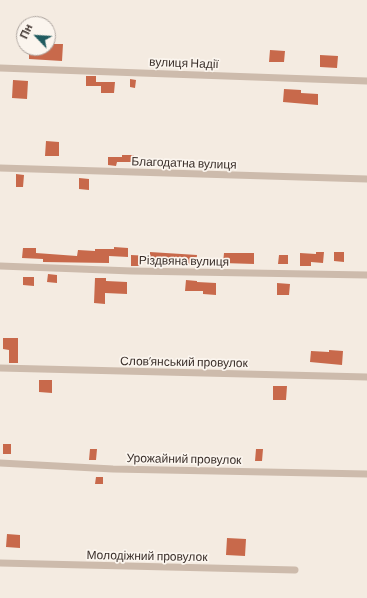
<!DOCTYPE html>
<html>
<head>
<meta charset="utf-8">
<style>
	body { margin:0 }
	#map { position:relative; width:367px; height:598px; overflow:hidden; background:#f4ebe1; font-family:Barlow,sans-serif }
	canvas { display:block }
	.north { position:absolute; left:16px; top:16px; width:40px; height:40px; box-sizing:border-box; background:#fbf5ee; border:1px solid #aea6a0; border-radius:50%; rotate:295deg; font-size:11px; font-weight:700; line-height:16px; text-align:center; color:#3b302b }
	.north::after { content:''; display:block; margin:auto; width:14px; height:18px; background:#1f5a5e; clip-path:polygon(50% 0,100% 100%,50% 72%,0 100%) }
</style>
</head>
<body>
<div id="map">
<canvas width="367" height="598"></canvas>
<div class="north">Пн</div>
</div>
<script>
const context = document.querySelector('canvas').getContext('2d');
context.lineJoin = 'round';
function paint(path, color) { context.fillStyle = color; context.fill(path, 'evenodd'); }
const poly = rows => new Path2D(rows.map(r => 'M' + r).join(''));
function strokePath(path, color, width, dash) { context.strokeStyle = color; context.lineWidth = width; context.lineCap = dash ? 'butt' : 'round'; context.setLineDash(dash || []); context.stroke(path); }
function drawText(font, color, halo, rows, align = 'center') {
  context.font = font + ' Barlow,sans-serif'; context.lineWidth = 3.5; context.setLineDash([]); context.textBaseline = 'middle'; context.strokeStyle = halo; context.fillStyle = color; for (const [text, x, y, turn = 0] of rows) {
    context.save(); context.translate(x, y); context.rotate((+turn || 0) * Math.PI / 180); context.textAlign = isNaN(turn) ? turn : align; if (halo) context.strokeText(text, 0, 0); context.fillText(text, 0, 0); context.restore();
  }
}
const building = poly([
	[49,44,63,44,62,61,29,59,29,48,48,48],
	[270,50,285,51,284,62,269,62],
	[320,55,338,56,337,68,320,67],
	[86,76,96,76,96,82,115,82,114,93,101,93,101,86,86,86],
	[130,79,136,80,135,88,130,87],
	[13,80,28,81,27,99,12,98],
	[284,89,301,90,301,93,318,94,318,105,283,102],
	[46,141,59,142,59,156,45,156],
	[122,155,134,155,133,162,117,162,116,166,108,165,108,157,122,157],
	[16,174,24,175,23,187,16,187],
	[79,178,89,179,89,190,79,189],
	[114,247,128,248,128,257,109,256,109,263,43,262,43,259,22,258,23,248,36,248,36,253,77,256,78,250,95,251,95,249,114,249],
	[150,252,197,255,196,265,180,264,180,265,141,262,141,266,131,266,131,255,150,256],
	[316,252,324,252,323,263,311,262,311,266,300,266,300,253,316,254],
	[334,252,344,252,344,262,334,261],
	[224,253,254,253,254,264,223,263],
	[279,255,288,255,288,264,278,264],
	[48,274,57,275,57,283,47,282],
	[23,277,34,277,34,286,23,285],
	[95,278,106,278,106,281,127,282,127,294,105,293,105,304,94,303],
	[186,280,197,281,197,282,216,283,216,295,203,294,203,291,185,291],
	[277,283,290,284,289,295,277,295],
	[3,338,18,338,18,363,9,363,9,350,3,349],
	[329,350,343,351,342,365,310,362,311,351,329,352],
	[39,380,52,380,52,393,39,392],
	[273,386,287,386,286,400,273,400],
	[3,444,11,444,11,454,3,454],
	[90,449,97,449,96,460,89,460],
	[256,449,263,449,262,461,255,461],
	[96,477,103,477,103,484,95,484],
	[7,534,20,535,20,548,6,547],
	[227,538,246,539,245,556,226,555]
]);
const minor = poly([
	[0,68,367,81],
	[0,168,367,179],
	[0,266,132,271,367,275],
	[0,368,367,377],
	[0,463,113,469,367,474],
	[0,563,295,570]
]);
const streetNames = [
	["вулиця Надії",184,63,2],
	["Благодатна вулиця",184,163,2],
	["Різдвяна вулиця",184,261,1],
	["Словʼянський провулок",184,362,1],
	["Урожайний провулок",184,459,1],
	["Молодіжний провулок",147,556,1]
];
paint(building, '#c8694b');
strokePath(minor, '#cdbbac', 7);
drawText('12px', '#3b302b', '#fbf5ee', streetNames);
</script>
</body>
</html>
